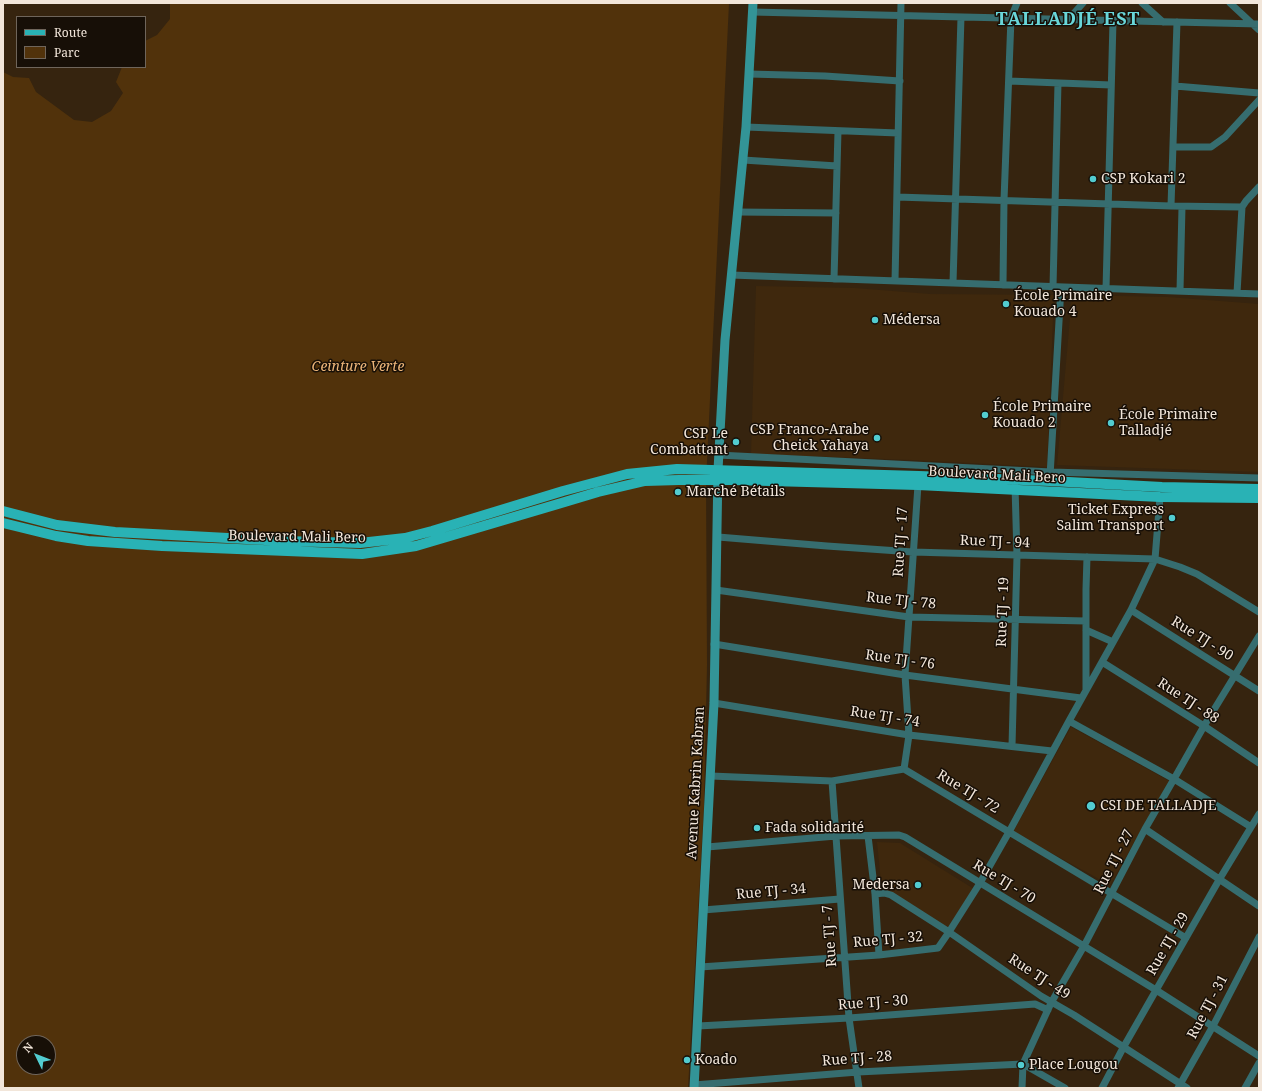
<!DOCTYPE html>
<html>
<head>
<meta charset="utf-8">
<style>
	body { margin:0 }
	#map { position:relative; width:1262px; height:1091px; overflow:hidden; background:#36240f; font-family:"Noto Serif",serif }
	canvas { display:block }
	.frame { position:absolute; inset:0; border:4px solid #f2e6da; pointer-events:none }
	.legend { position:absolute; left:16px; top:16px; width:130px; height:52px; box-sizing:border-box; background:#170f07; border:1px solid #6f655b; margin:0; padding:5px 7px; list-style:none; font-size:12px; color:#f2e6da }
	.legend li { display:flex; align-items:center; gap:8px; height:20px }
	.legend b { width:20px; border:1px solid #6f655b }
	.north { position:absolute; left:16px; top:1035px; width:40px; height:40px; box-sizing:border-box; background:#170f07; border:1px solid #6f655b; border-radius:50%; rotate:313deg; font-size:11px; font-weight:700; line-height:16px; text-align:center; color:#f2e6da }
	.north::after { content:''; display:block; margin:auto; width:14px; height:18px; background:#52ccd0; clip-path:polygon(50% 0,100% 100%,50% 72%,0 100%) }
</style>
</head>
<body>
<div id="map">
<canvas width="1262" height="1091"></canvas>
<div class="frame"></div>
<ul class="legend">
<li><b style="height:5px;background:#29b2b5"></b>Route</li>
<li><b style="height:11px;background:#51320b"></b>Parc</li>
</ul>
<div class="north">N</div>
</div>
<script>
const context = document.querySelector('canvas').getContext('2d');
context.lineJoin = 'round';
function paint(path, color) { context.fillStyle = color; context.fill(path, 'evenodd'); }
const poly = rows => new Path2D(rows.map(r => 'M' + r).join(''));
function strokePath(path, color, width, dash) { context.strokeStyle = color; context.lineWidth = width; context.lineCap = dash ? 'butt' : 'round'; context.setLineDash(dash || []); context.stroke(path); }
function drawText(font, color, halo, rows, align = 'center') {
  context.font = font + ' "Noto Serif",serif'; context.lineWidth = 3; context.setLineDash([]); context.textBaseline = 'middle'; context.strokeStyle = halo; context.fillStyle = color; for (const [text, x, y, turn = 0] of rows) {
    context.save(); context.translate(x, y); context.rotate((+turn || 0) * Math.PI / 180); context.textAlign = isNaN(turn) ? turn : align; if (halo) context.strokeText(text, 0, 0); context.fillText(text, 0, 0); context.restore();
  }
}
const built = poly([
	[756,286,855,288,930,294,1054,295,1047,467,912,460,751,454],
	[1072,295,1168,297,1259,304,1259,472,1057,465],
	[1071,727,1169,781,1110,885,1013,832],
	[877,842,900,843,974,889,948,934,882,893]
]);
const green = poly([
	[170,3,729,3,706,482,707,665,704,806,688,1088,3,1088,3,72,13,77,29,78,36,92,74,120,92,122,111,111,123,93,116,82,122,67,145,67,145,41,157,35,170,19],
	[24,1043,48,1043,48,1067,24,1067]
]);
const street = poly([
	[1142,3,1163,22],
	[1230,3,1259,30],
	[752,12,1259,24],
	[1068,20,1083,3],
	[749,74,825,76,900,81],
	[1009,81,1111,85],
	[1175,86,1259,93],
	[746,127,898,133],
	[1173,147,1211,147,1225,137,1259,100],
	[743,160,837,166],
	[897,197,1171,206,1242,207],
	[1171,206,1177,22],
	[738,212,836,213],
	[731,275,1259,294],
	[834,279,838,131],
	[895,281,901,3],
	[953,283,961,17],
	[1003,285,1004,200,1011,18,1017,3],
	[1053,287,1058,83],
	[1106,289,1113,21],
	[1180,291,1182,207],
	[1237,293,1242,207,1246,201,1259,187],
	[718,455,1051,472,1259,478],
	[1050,476,1061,287],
	[718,537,827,546,913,552,1155,559,1180,567,1197,574,1259,612],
	[716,590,909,617,1086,621],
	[1131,610,1259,691],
	[1086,630,1113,642],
	[714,644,905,675,1081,698],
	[1102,662,1204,726,1259,763],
	[1086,690,1086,589,1087,557],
	[714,703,909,735,1052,751],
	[1069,721,1174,779,1251,827],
	[1012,746,1017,556,1015,486],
	[904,769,909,735,905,675,918,485],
	[711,776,832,781,904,769,1186,938],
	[832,781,849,1018,859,1088],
	[1145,829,1259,906],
	[868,836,875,894,879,955],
	[707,847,836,836,899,835,905,837,1156,990,1259,1056],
	[875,894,884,893,891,895,949,932,1041,996,1074,1015,1187,1088],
	[703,910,840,899],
	[700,967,879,955,938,948,949,932,980,883,1009,832,1069,721,1131,610,1155,559,1160,497],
	[698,1026,849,1018,1035,1004,1048,1010],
	[1023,1064,1065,1088],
	[694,1085,858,1072,1023,1064],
	[1022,1088,1023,1064,1051,1003,1084,946,1145,829,1174,779,1204,726,1259,636],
	[1102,1088,1123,1048,1219,880,1259,814],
	[1178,1088,1213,1026,1259,937],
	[1245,1088,1259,1063]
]);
const secondary = poly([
	[694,1088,714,703,718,470,725,340,746,127,753,3]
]);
const primary = poly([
	[3,511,57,525,115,532,284,541,360,543,405,538,432,531,563,491,627,474,677,469,919,476,1050,481,1162,487,1259,489],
	[3,523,56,536,88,541,162,546,362,554,416,546,558,504,598,492,645,481,679,480,733,480,918,485,1160,497,1259,498]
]);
const markers = [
	[1093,179,4,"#52ccd0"],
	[1006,304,4,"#52ccd0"],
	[875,320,4,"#52ccd0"],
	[985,415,4,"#52ccd0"],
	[1111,423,4,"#52ccd0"],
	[877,438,4,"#52ccd0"],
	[736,442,4,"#52ccd0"],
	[678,492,4,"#52ccd0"],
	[1172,518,4,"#52ccd0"],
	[1091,806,5,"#52ccd0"],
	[757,828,4,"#52ccd0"],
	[918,885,4,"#52ccd0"],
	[687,1060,4,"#52ccd0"],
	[1021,1065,4,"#52ccd0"]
];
const poiNames = [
	["CSP Kokari 2",1101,179],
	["École Primaire",1014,296],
	["Kouado 4",1014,312],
	["Médersa",883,320],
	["École Primaire",993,407],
	["Kouado 2",993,423],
	["École Primaire",1119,415],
	["Talladjé",1119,431],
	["CSP Franco-Arabe",869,430,"right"],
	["Cheick Yahaya",869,446,"right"],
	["CSP Le",728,434,"right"],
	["Combattant",728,450,"right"],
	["Marché Bétails",686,492],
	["Ticket Express",1164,510,"right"],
	["Salim Transport",1164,526,"right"],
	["CSI DE TALLADJE",1100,806],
	["Fada solidarité",765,828],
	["Medersa",910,885,"right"],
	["Koado",695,1060],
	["Place Lougou",1029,1065]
];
const parkNames = [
	["Ceinture Verte",358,367]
];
const streetNames = [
	["Boulevard Mali Bero",997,475,3],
	["Boulevard Mali Bero",297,537,1],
	["Rue TJ - 17",901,542,-86],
	["Rue TJ - 94",995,542,2],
	["Rue TJ - 78",901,601,6],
	["Rue TJ - 19",1003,612,-88],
	["Rue TJ - 90",1202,639,32],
	["Rue TJ - 76",900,660,8],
	["Rue TJ - 88",1188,701,33],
	["Rue TJ - 74",885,717,9],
	["Avenue Kabrin Kabran",696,783,-87],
	["Rue TJ - 72",968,792,31],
	["Rue TJ - 27",1114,862,-63],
	["Rue TJ - 70",1004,882,31],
	["Rue TJ - 34",771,892,-5],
	["Rue TJ - 7",830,936,-94],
	["Rue TJ - 32",888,940,-5],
	["Rue TJ - 29",1168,944,-60],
	["Rue TJ - 49",1039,977,33],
	["Rue TJ - 30",873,1003,-4],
	["Rue TJ - 31",1208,1007,-62],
	["Rue TJ - 28",857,1059,-4]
];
const districtNames = [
	["TALLADJÉ EST",1068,20]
];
paint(built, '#3f280d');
paint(green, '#51320b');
strokePath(street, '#366d6f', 7);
strokePath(secondary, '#339497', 9);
strokePath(primary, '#29b2b5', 10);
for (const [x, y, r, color] of markers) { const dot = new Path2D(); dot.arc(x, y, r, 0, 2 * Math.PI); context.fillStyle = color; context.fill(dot); strokePath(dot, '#170f07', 1.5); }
drawText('14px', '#f2e6da', '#170f07', poiNames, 'left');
drawText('italic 14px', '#ecb579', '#170f07', parkNames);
drawText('14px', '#f2e6da', '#170f07', streetNames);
context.letterSpacing = '1px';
drawText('bold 18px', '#69d6d9', '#170f07', districtNames);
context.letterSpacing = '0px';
</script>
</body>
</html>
